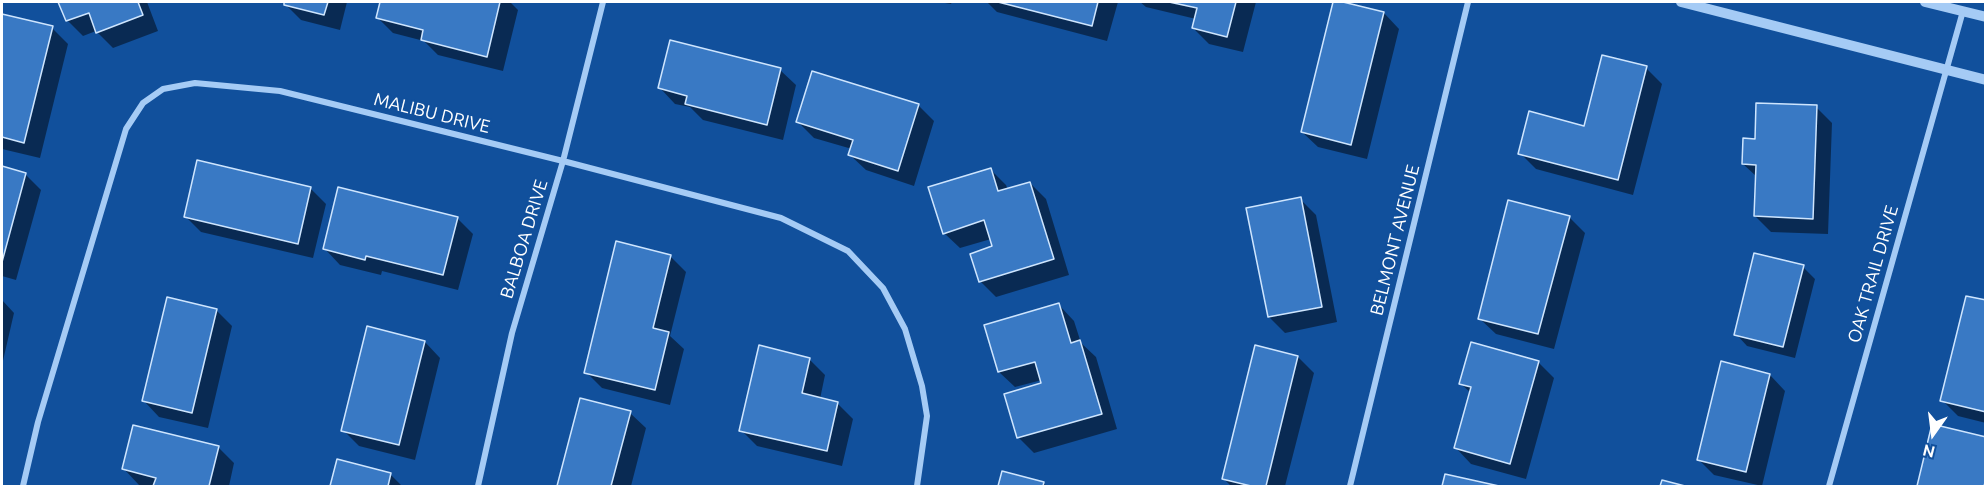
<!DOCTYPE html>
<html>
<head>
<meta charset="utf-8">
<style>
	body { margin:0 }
	#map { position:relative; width:1987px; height:488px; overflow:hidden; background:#11509c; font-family:Ubuntu,sans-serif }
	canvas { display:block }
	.frame { position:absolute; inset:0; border:3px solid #fff; pointer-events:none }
	.north { position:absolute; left:1903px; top:404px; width:60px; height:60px; -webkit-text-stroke:4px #11509c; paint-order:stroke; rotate:194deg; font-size:16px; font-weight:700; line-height:24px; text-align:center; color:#fff }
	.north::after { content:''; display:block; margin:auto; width:21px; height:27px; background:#fff; clip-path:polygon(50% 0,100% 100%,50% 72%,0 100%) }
</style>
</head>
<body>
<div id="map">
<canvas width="1987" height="488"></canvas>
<div class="frame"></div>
<div class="north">N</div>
</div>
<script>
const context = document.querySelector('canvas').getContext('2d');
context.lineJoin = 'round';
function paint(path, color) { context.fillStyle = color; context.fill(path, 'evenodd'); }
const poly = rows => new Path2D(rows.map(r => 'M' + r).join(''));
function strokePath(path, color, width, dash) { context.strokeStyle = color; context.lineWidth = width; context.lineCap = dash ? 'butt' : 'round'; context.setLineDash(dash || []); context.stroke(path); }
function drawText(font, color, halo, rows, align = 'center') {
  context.font = font + ' Ubuntu,sans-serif'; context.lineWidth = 4.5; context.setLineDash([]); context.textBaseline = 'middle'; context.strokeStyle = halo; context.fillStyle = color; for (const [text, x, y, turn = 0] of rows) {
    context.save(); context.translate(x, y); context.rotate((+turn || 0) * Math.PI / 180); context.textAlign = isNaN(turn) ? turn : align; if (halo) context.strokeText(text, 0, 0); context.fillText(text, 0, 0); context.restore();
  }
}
const shadow = poly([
	[60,2,147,2,158,31,113,48,96,31,83,36,67,20],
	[286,2,347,2,340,30,301,20,285,4],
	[381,2,510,2,518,10,503,71,438,55,424,41,393,33,378,18],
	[939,2,952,2,951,4],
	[987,2,1118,2,1107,41,997,12],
	[1140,2,1256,2,1243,52,1209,44,1193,28,1196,19,1146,7],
	[1335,2,1384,13,1399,29,1367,159,1318,147,1302,132],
	[2,16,52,28,68,44,40,158,2,149],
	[1646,68,1662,84,1633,195,1536,169,1520,153,1585,127],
	[780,70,796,85,783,140,703,120,690,107,675,104,660,88],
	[918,105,934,121,914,186,866,170,850,155,852,149,814,138,798,122],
	[1816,107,1832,123,1828,234,1771,232,1755,216,1757,177,1743,164,1756,140],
	[2,168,25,174,41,190,16,280,2,276],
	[991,170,1006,185,1008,190,1030,183,1046,199,1069,275,996,297,980,281,994,247,991,239,960,248,944,233],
	[310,188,326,204,313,258,201,232,185,216],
	[1300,199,1316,215,1337,322,1285,333,1269,317],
	[1569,217,1585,233,1554,349,1496,334,1480,319],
	[457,218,473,234,458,290,382,271,381,275,340,265,325,249],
	[670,256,686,272,670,336,684,349,670,405,602,388,586,372],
	[1803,267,1815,279,1795,358,1747,346,1736,334],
	[2,300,14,313,2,365],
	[1986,302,1986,423,1958,416,1942,400],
	[1059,305,1074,321,1081,343,1096,357,1117,429,1034,453,1018,437,1043,384,1042,380,1015,387,999,372,986,326],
	[216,310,232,326,208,428,159,417,144,401],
	[425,342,440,358,415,460,359,446,343,430],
	[1257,347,1298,357,1314,373,1285,486,1231,486,1224,479],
	[809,359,825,375,820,399,837,403,853,419,842,466,757,446,741,430],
	[1538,362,1554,378,1526,479,1471,464,1456,448,1471,393,1461,384],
	[1770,375,1785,391,1762,486,1714,475,1698,459],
	[581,400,630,413,646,428,631,486,558,486],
	[1933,426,1986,439,1986,486,1918,486],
	[219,448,234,463,229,486,147,486,139,485,124,469],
	[338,461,390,474,402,486,331,486],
	[1003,473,1043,483,1047,486,1000,486],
	[1446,475,1492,486,1444,486]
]);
const building = poly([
	[58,2,138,2,143,15,96,33,89,13,66,21,58,2],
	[284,2,328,2,324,15,284,5,284,2],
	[380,2,500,2,487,57,421,40,423,30,376,18,380,2],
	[998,2,1098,2,1092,26,998,2],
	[1169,2,1236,2,1227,37,1192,28,1197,8,1169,2],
	[1333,2,1343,2,1384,12,1351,145,1301,132,1333,2],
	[2,14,53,26,24,143,2,137,2,14],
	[670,40,781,68,767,125,685,104,687,96,658,88,670,40],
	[1602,55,1647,66,1618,180,1518,154,1529,111,1584,126,1602,55],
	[812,71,919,104,898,171,848,155,853,140,796,122,812,71],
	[1756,103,1817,105,1813,219,1754,216,1756,165,1742,164,1743,138,1755,139,1756,103],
	[197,160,311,187,298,244,184,217,197,160],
	[2,166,26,173,2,262,2,166],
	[991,168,998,191,1030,182,1054,259,979,282,970,254,992,246,984,220,943,234,928,187,991,168],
	[338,187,458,217,443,275,366,256,365,260,323,249,338,187],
	[1301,197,1322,307,1268,317,1246,208,1301,197],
	[1508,200,1570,216,1538,334,1478,319,1508,200],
	[616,241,671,255,653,328,669,332,655,390,584,373,616,241],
	[1754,253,1804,265,1783,347,1734,335,1754,253],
	[1966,296,1986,300,1986,412,1940,401,1966,296],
	[167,297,217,309,192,413,142,401,167,297],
	[1059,303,1071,343,1080,340,1102,414,1017,438,1004,394,1041,383,1035,362,998,372,984,325,1059,303],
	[367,326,425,341,399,445,341,431,367,326],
	[1471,342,1539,361,1510,464,1454,448,1471,387,1459,384,1471,342],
	[759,345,810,358,802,393,838,402,827,451,739,431,759,345],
	[1255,345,1298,356,1266,486,1251,486,1222,479,1255,345],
	[1721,361,1770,374,1746,472,1697,460,1721,361],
	[580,398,631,411,611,486,557,486,580,398],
	[1932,424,1986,437,1986,479,1984,486,1917,486,1932,424],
	[133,425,219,446,209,486,153,486,156,478,122,469,133,425],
	[337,459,391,473,388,486,330,486,337,459],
	[1002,471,1044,482,1043,486,998,486,1002,471],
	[1445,474,1499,486,1442,486,1445,474],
	[1662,480,1685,486,1660,486,1662,480]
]);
const minor = poly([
	[23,486,38,422,126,129,143,103,163,89,195,83,280,91,563,161,781,218,848,251,883,288,905,329,922,386,927,416,917,486],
	[478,486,512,333,563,161,603,2],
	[1350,486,1468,2],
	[1829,486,1963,11]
]);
const tertiary = poly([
	[1681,2,1986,80],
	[1925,2,1986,17]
]);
const streetNames = [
	["MALIBU DRIVE",432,113,14],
	["BALBOA DRIVE",524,239,-73],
	["BELMONT AVENUE",1395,240,-76],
	["OAK TRAIL DRIVE",1873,274,-74]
];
paint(shadow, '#0007');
paint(building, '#3979c4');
strokePath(building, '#cee5fe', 1.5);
strokePath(minor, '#a5cbf5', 6);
strokePath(tertiary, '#a5cbf5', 10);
drawText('18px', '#fff', '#11509c', streetNames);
</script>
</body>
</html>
